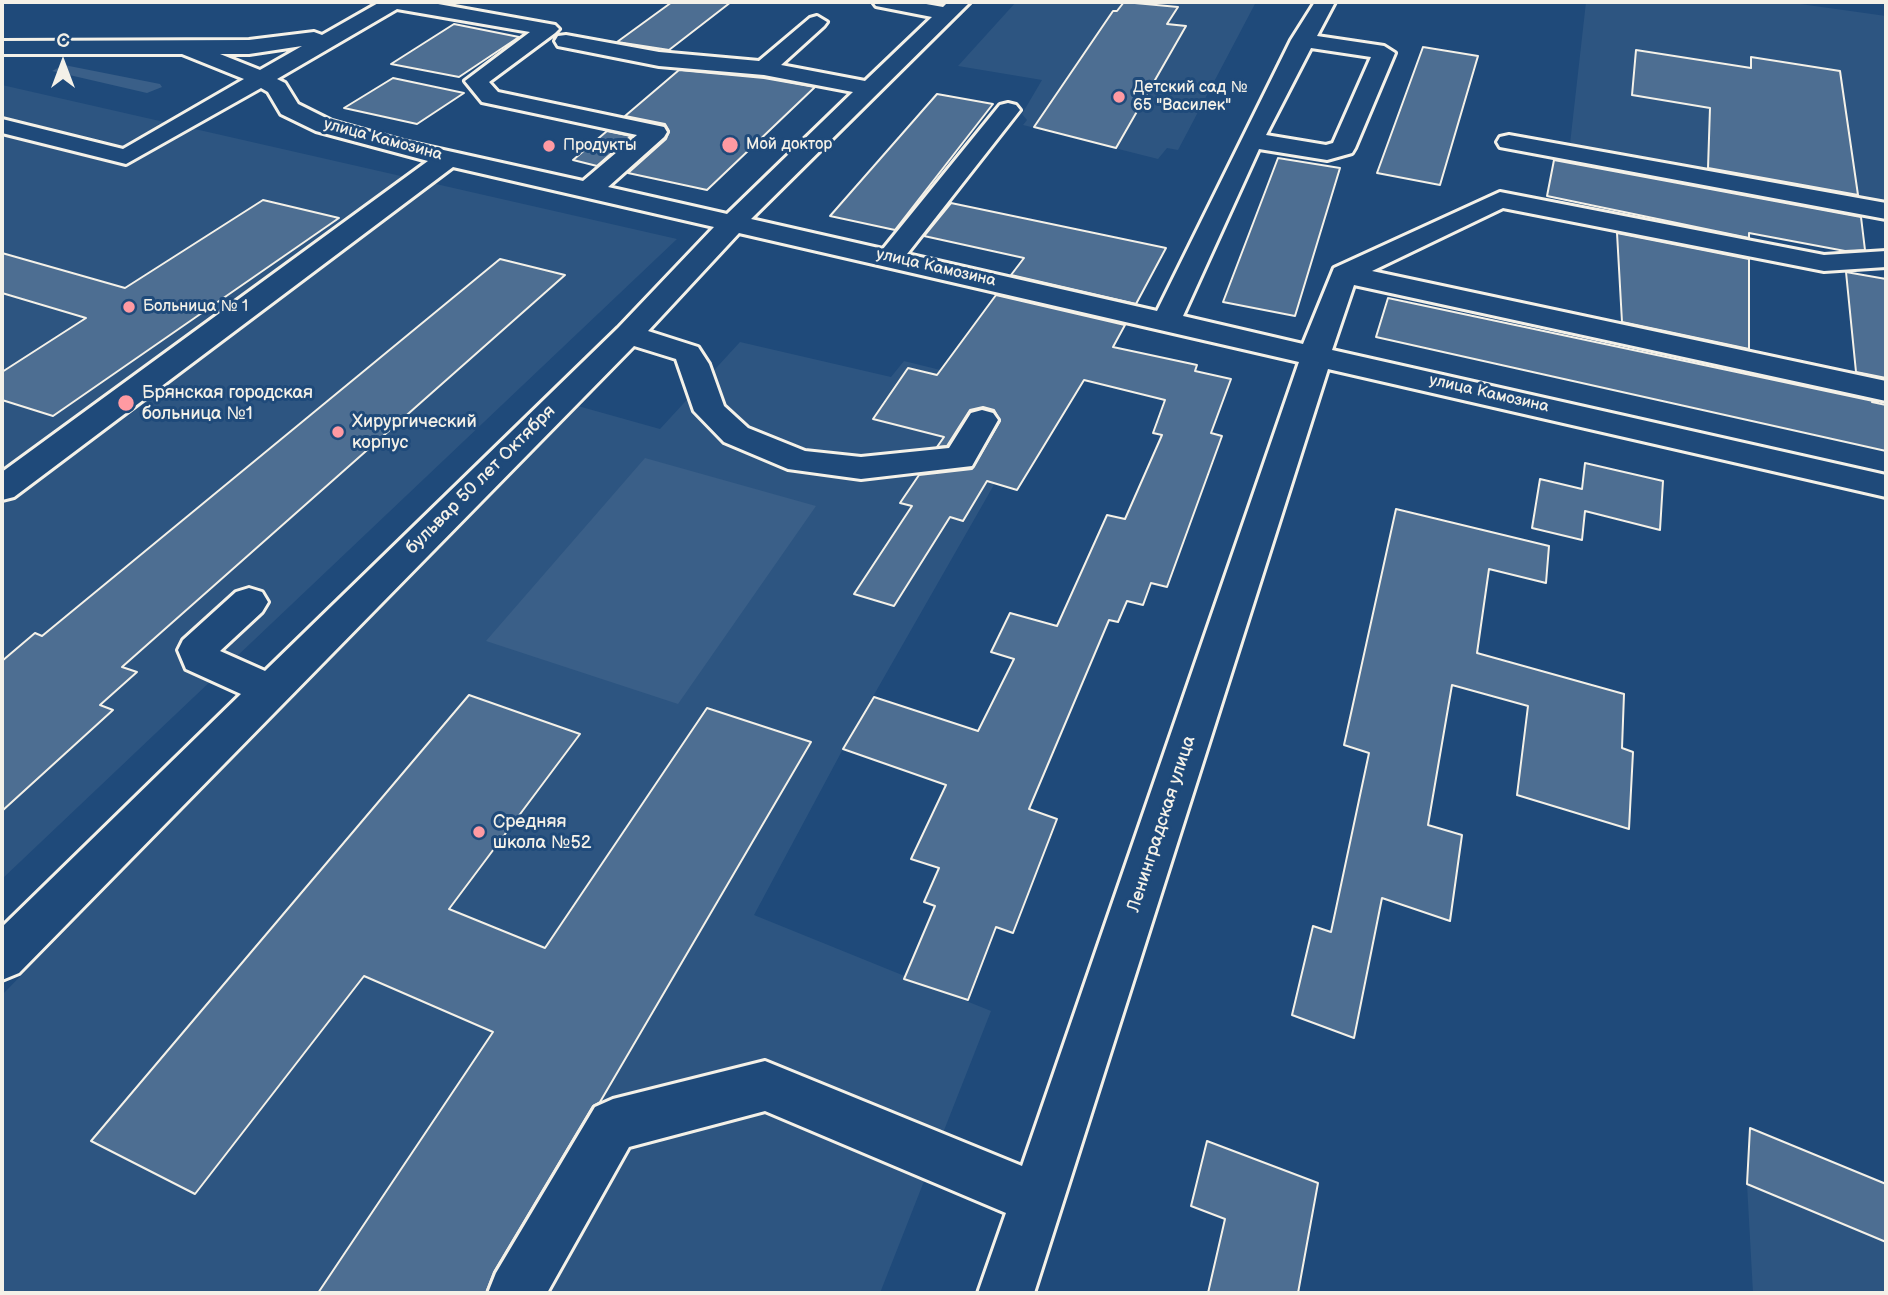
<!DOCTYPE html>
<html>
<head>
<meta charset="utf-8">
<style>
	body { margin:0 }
	#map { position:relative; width:1888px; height:1295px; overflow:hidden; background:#1f4a7a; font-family:"Balsamiq Sans",sans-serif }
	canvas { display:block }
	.frame { position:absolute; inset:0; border:4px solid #f4f1e8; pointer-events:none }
	.north { position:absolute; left:28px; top:28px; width:70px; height:70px; -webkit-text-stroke:5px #1f4a7a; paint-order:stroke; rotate:0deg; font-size:19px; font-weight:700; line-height:28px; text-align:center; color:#f4f1e8 }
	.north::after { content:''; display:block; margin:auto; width:24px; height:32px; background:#f4f1e8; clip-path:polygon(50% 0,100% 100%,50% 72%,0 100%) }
</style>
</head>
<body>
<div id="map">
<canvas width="1888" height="1295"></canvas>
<div class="frame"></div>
<div class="north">С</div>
</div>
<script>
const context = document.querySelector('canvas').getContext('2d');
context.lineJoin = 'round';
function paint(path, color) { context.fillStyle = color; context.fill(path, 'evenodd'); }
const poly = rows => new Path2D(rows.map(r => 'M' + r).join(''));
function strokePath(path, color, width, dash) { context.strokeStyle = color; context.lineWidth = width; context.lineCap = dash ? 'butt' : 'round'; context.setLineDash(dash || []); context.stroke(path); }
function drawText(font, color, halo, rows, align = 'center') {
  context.font = font + ' "Balsamiq Sans",sans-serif'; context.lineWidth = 6; context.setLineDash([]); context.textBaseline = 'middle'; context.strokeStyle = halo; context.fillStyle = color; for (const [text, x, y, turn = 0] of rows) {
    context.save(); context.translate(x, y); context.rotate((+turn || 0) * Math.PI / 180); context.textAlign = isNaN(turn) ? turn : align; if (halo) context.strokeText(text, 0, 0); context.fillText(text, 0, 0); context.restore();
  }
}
const built = poly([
	[1016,2,1256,2,1178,150,1167,148,1158,159,1023,125,1027,120,1022,114,1042,80,958,66],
	[1586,2,1786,2,1886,16,1886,204,1570,144],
	[2,85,677,239,2,879],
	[740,342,891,377,904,361,1013,388,961,474,995,483,843,749,754,915,991,1011,880,1293,2,1293,2,995,578,406,660,429],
	[1750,1128,1886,1184,1886,1293,1753,1293,1747,1184]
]);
const green = poly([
	[64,65,160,84,162,87,147,93,52,71],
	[645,458,816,506,678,704,486,641]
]);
const building = poly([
	[672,2,731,2,669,50,617,42,672,2],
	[1124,2,1178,7,1167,24,1186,26,1116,148,1034,127,1113,11,1117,11,1124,2],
	[454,24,519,37,459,77,391,64,454,24],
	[1423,47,1478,56,1440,185,1377,173,1423,47],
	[1636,50,1751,68,1751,57,1840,71,1858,195,1708,168,1710,108,1632,95,1636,50],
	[679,70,764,78,815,87,707,190,628,173,666,139,669,131,665,124,625,116,679,70],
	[393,78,464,93,417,124,344,108,393,78],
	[937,94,993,104,895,230,830,216,937,94],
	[607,131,631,136,597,166,573,160,607,131],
	[1278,158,1340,168,1295,316,1223,302,1278,158],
	[1554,160,1861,217,1865,250,1845,251,1749,233,1749,238,1547,196,1554,160],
	[263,200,339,218,53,416,2,400,2,372,86,318,2,293,2,253,125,288,263,200],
	[951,203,1166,248,1136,304,1011,275,1024,258,924,236,951,203],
	[1617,233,1749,259,1749,349,1622,322,1617,233],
	[500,259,565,275,122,667,137,672,100,705,113,710,2,811,2,661,35,633,42,636,500,259],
	[1846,272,1886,279,1886,378,1856,372,1846,272],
	[996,295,1125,325,1113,347,1197,365,1195,371,1231,379,1211,433,1222,436,1167,587,1151,583,1143,605,1127,601,1118,622,1109,620,1029,809,1057,819,1013,933,996,927,968,1000,904,979,935,906,924,902,939,868,911,859,946,785,843,749,874,697,978,731,1014,659,991,652,1010,613,1057,626,1107,515,1125,519,1162,435,1153,433,1165,400,1084,380,1017,490,987,481,963,521,950,517,894,606,854,594,912,506,900,503,919,475,972,469,1000,421,994,410,983,407,970,410,947,446,937,447,944,437,873,419,908,368,937,375,996,295],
	[1388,298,1878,402,1872,402,1886,405,1886,451,1376,337,1388,298],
	[1585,463,1663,481,1660,530,1585,511,1582,540,1532,528,1540,479,1582,489,1585,463],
	[1396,509,1549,546,1546,583,1489,569,1477,653,1624,694,1622,748,1633,752,1629,829,1517,795,1528,706,1452,685,1428,825,1462,835,1450,921,1382,898,1354,1038,1292,1015,1313,926,1331,932,1369,753,1344,745,1396,509],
	[469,695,580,734,449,909,545,948,707,708,811,742,600,1102,593,1106,494,1272,486,1293,318,1293,493,1032,364,976,195,1194,91,1141,469,695],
	[1750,1128,1886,1184,1886,1242,1747,1184,1750,1128],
	[1207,1141,1318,1183,1298,1293,1208,1293,1225,1219,1191,1206,1207,1141]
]);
const minor = poly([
	[380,2,427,2,555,25,559,29,555,33,489,82,498,92,664,127,667,132,664,137,608,187,727,214,853,92,764,75,659,66,558,46,555,41,558,36,566,35,659,52,759,61,810,18,817,16,827,22,824,26,781,65,865,81,932,17,876,6,873,2,915,2,943,7,948,2,970,2,751,219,883,249,1000,105,1008,103,1016,105,1020,110,907,254,1157,311,1291,40,1315,2,1335,2,1317,36,1384,46,1395,53,1355,148,1352,153,1327,160,1259,149,1183,316,1303,344,1334,268,1500,192,1824,255,1886,251,1886,267,1824,271,1503,208,1372,271,1886,381,1886,401,1354,285,1332,350,1886,475,1886,497,1328,369,1034,1293,978,1293,1006,1213,765,1111,629,1147,547,1293,488,1293,496,1273,595,1107,613,1099,765,1061,1022,1166,1299,362,739,233,648,331,698,347,709,364,724,406,748,428,805,451,861,457,949,448,971,413,982,410,993,413,998,420,972,466,861,479,788,469,724,442,694,411,676,359,634,346,19,973,2,980,2,927,241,694,186,669,178,650,183,640,236,592,249,588,262,592,268,602,262,612,220,651,265,671,618,328,714,227,453,167,14,497,2,500,2,472,428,161,316,131,281,114,268,92,261,88,126,164,2,133,2,119,123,149,244,79,182,54,2,54,2,41,249,40,314,32,322,35,380,2],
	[397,9,530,32,465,81,482,102,637,135,583,181,403,141,332,121,298,104,285,83,277,79,397,9],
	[302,46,260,70,220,54,249,54,302,46],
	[1311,48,1371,57,1333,143,1326,145,1266,135,1311,48],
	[1509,135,1886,203,1886,219,1500,147,1497,142,1500,137,1509,135]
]);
const markers = [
	[1119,97,7,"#ff9aa2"],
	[730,145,9,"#ff9aa2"],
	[549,146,7,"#ff9aa2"],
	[129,307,7,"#ff9aa2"],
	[126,403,9,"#ff9aa2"],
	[338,432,7,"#ff9aa2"],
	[479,832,7,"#ff9aa2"]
];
const farPoinames = [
	["Детский сад №",1133,88],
	["65 \"Василек\"",1133,106],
	["Мой доктор",746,145],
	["Продукты",563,146],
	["Больница № 1",143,307]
];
const farStreetnames = [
	["улица Камозина",383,140,15],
	["улица Камозина",936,268,13],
	["улица Камозина",1489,394,13]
];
const poiNames = [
	["Брянская городская",142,393],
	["больница №1",142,414],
	["Хирургический",352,422],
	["корпус",352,443],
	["Средняя",493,822],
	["школа №52",493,843]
];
const streetNames = [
	["бульвар 50 лет Октября",481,480,-45],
	["Ленинградская улица",1162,824,-72]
];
paint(built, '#2d5581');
paint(green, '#3a5f88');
paint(building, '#4d6e92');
strokePath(building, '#f4f1e8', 2);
strokePath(minor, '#f4f1e8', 6);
paint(minor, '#1f4a7a');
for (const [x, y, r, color] of markers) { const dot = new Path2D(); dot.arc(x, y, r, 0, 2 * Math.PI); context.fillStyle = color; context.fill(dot); strokePath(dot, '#1f4a7a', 2.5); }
drawText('16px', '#f4f1e8', '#1f4a7a', farPoinames, 'left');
drawText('16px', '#f4f1e8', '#1f4a7a', farStreetnames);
drawText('18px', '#f4f1e8', '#1f4a7a', poiNames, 'left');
drawText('18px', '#f4f1e8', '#1f4a7a', streetNames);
</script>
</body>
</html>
